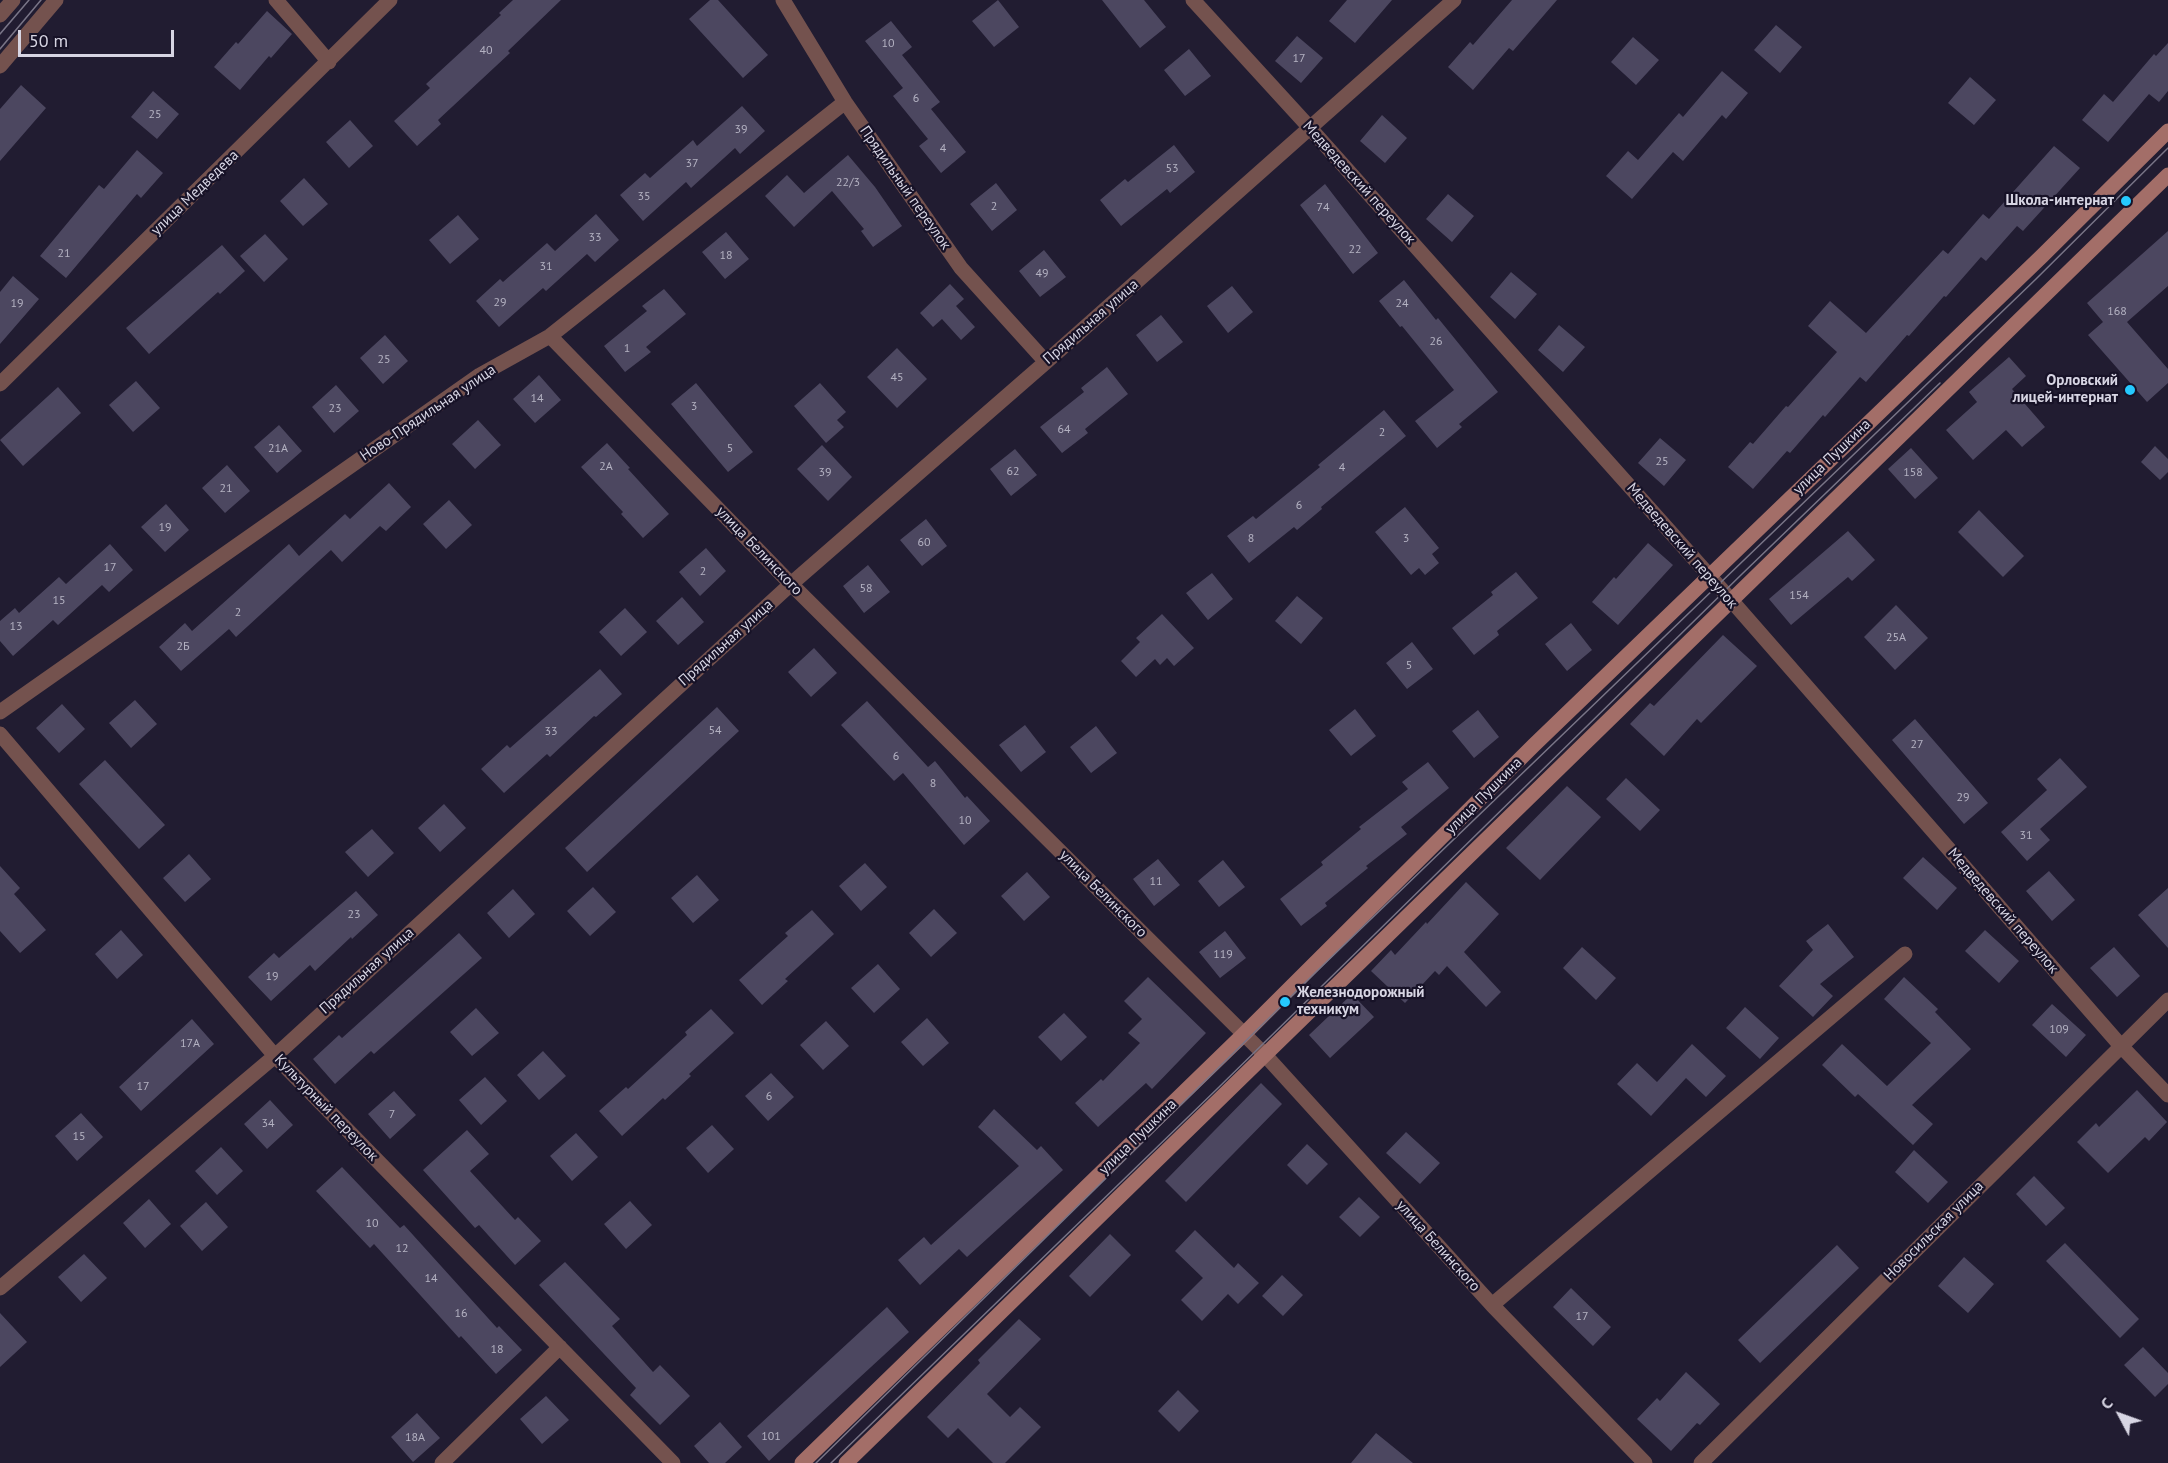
<!DOCTYPE html>
<html>
<head>
<meta charset="utf-8">
<style>
	body { margin:0 }
	#map { position:relative; width:2168px; height:1463px; overflow:hidden; background:#211c31; font-family:"PT Sans",sans-serif }
	canvas { display:block }
	.north { position:absolute; left:2090px; top:1385px; width:60px; height:60px; -webkit-text-stroke:4px #171227; paint-order:stroke; rotate:311deg; font-size:16px; font-weight:700; line-height:24px; text-align:center; color:#d7d5e3 }
	.north::after { content:''; display:block; margin:auto; width:21px; height:27px; background:#d7d5e3; clip-path:polygon(50% 0,100% 100%,50% 72%,0 100%) }
	.scale { position:absolute; left:18px; top:30px; width:156px; height:27px; box-sizing:border-box; border:3px solid #d7d5e3; border-top:0; padding-left:8px; font-size:18px; line-height:21px; white-space:nowrap; color:#d7d5e3; -webkit-text-stroke:4px #171227; paint-order:stroke }
</style>
</head>
<body>
<div id="map">
<canvas width="2168" height="1463"></canvas>
<div class="north">С</div>
<div class="scale">50 m</div>
</div>
<script>
const context = document.querySelector('canvas').getContext('2d');
context.lineJoin = 'round';
function paint(path, color) { context.fillStyle = color; context.fill(path, 'evenodd'); }
const poly = rows => new Path2D(rows.map(r => 'M' + r).join(''));
function strokePath(path, color, width, dash) { context.strokeStyle = color; context.lineWidth = width; context.lineCap = dash ? 'butt' : 'round'; context.setLineDash(dash || []); context.stroke(path); }
function drawText(font, color, halo, rows, align = 'center') {
  context.font = font + ' "PT Sans",sans-serif'; context.lineWidth = 4.5; context.setLineDash([]); context.textBaseline = 'middle'; context.strokeStyle = halo; context.fillStyle = color; for (const [text, x, y, turn = 0] of rows) {
    context.save(); context.translate(x, y); context.rotate((+turn || 0) * Math.PI / 180); context.textAlign = isNaN(turn) ? turn : align; if (halo) context.strokeText(text, 0, 0); context.fillText(text, 0, 0); context.restore();
  }
}
const building = poly([
	[513,0,561,0,508,51,510,53,438,120,441,124,417,146,394,121,430,88,426,84,501,15,499,13],
	[710,0,718,0,768,55,743,78,689,19],
	[998,0,1019,27,994,47,972,21],
	[1102,0,1144,0,1166,27,1140,48],
	[1347,0,1392,0,1355,43,1329,21],
	[1512,0,1557,0,1513,51,1509,48,1473,90,1448,67,1470,42,1473,45],
	[267,11,292,34,271,58,269,56,240,90,214,67,236,42,238,44],
	[891,21,912,47,902,55,940,102,931,109,966,152,941,173,919,146,928,139,893,96,903,88,865,41],
	[1776,25,1802,47,1780,73,1754,50],
	[1297,36,1323,58,1301,83,1275,61],
	[1633,37,1659,60,1636,85,1611,62],
	[2168,43,2168,91,2159,102,2149,94,2108,142,2082,120,2104,94,2113,102,2154,54,2156,56],
	[1189,49,1211,76,1185,96,1164,70],
	[1722,71,1748,93,1726,119,1722,115,1683,161,1673,152,1632,199,1606,176,1628,151,1638,160,1679,113,1683,117],
	[1970,77,1996,100,1974,125,1948,103],
	[21,85,46,108,0,161,0,109],
	[153,91,179,114,157,139,131,117],
	[742,106,765,131,740,154,735,148,691,188,686,182,643,221,620,195,645,173,650,178,693,140,697,146],
	[1382,115,1407,138,1385,163,1360,141],
	[350,120,373,146,349,168,326,142],
	[1174,145,1195,172,1170,193,1167,189,1121,226,1100,200,1125,179,1128,182],
	[2054,146,2080,168,2023,231,2017,226,1986,261,1981,257,1946,297,1944,296,1909,336,1907,335,1866,382,1860,377,1825,417,1823,415,1790,453,1787,451,1753,489,1728,467,1750,442,1753,444,1786,406,1788,407,1837,352,1808,326,1830,301,1866,333,1943,250,1948,254,1983,214,1989,219],
	[137,150,163,173,141,198,137,194,66,278,40,256,99,185,104,189],
	[848,155,875,187,902,226,873,247,861,231,864,229,832,191,794,227,765,196,787,175,804,193],
	[304,178,328,204,303,226,280,201],
	[996,183,1017,210,992,231,970,204],
	[1325,184,1378,253,1353,274,1300,205],
	[1448,194,1474,216,1452,242,1426,219],
	[596,214,619,240,595,262,587,254,546,291,543,288,499,327,476,301,500,279,503,282,547,243,555,251],
	[458,215,479,239,450,264,429,240],
	[2168,231,2168,286,2127,322,2168,369,2168,383,2147,402,2088,335,2103,322,2087,303],
	[726,232,749,259,725,279,702,252],
	[265,234,288,259,264,282,240,256],
	[222,245,245,271,220,294,218,292,149,354,126,328],
	[1044,250,1066,277,1040,297,1019,271],
	[1511,272,1537,294,1515,319,1490,297],
	[13,276,39,299,0,344,0,292],
	[1404,280,1436,320,1438,318,1498,392,1459,424,1462,427,1437,448,1415,421,1454,390,1402,326,1400,327,1379,301],
	[950,284,964,299,956,306,975,327,961,340,942,319,933,327,920,313],
	[1232,286,1253,312,1228,333,1207,306],
	[664,289,686,314,646,347,651,352,625,372,604,346,647,311,642,306],
	[1161,315,1183,342,1157,362,1136,335],
	[1559,325,1585,347,1563,372,1538,350],
	[385,335,408,361,383,384,360,358],
	[897,348,927,379,897,408,867,377],
	[2009,357,2026,376,2012,389,2045,427,2022,447,2006,430,1973,460,1946,430,1977,402,1969,392],
	[1107,367,1128,394,1085,429,1088,433,1062,453,1040,427,1084,392,1081,388],
	[539,375,561,400,535,423,513,399],
	[136,381,160,408,133,432,109,405],
	[696,383,753,452,728,472,671,404],
	[820,383,846,412,837,420,844,427,826,443,794,406],
	[336,385,359,411,334,433,312,407],
	[58,387,81,413,23,466,0,440],
	[1384,410,1406,436,1321,507,1322,509,1297,530,1294,527,1249,563,1227,536,1253,516,1256,519,1320,467,1318,465],
	[478,420,501,445,475,469,452,444],
	[279,425,302,451,277,473,254,447],
	[1660,438,1686,460,1664,486,1638,463],
	[607,443,630,468,628,469,669,514,643,538,621,514,623,512,581,467],
	[822,445,852,477,828,501,797,469],
	[2155,446,2168,459,2168,472,2160,480,2141,462],
	[1911,448,1938,478,1915,499,1888,469],
	[1015,449,1037,475,1011,496,990,469],
	[227,465,250,491,225,513,202,488],
	[389,483,411,507,386,531,380,526,342,562,331,550,236,637,229,629,181,671,159,647,185,623,192,631,289,544,299,556,345,514,350,519],
	[449,500,472,525,446,549,423,524],
	[166,504,189,530,165,552,141,527],
	[1405,507,1439,548,1432,554,1439,563,1425,575,1419,568,1411,575,1375,532],
	[1979,510,2024,556,2003,577,1958,532],
	[926,519,947,546,922,566,900,540],
	[1848,531,1875,560,1852,581,1848,577,1791,625,1769,599],
	[1648,543,1673,565,1618,625,1592,602,1614,577,1616,579],
	[110,544,133,570,109,592,102,585,58,625,53,620,13,656,0,641,0,621,15,608,19,613,59,577,66,584],
	[706,548,726,571,700,596,679,572],
	[868,565,890,592,864,613,843,586],
	[1516,572,1538,598,1497,631,1499,635,1474,655,1452,628,1493,595,1491,592],
	[1212,573,1233,599,1208,620,1186,593],
	[1297,596,1323,618,1301,644,1275,621],
	[682,597,704,622,678,645,656,621],
	[1896,605,1928,638,1895,670,1864,637],
	[625,608,647,632,621,656,599,632],
	[1162,614,1194,648,1174,666,1167,658,1160,665,1155,659,1136,677,1121,661,1140,642,1136,638],
	[1571,623,1592,650,1567,671,1545,644],
	[1723,635,1757,666,1701,723,1697,719,1664,756,1630,724,1650,703,1654,706],
	[1412,642,1433,669,1407,689,1386,663],
	[814,648,837,673,811,697,788,672],
	[600,669,622,694,596,717,594,716,550,757,547,754,504,793,481,769,507,745,510,748],
	[135,700,157,724,131,748,109,723],
	[867,701,928,767,935,761,965,798,967,796,990,821,964,845,903,773,894,781,841,725],
	[62,704,85,729,59,753,36,728],
	[717,707,739,731,587,872,565,848],
	[1355,709,1376,736,1351,756,1329,730],
	[1478,710,1499,737,1474,758,1452,731],
	[1915,719,1988,803,1964,824,1892,740],
	[1025,725,1046,752,1021,772,999,745],
	[1096,726,1117,753,1091,773,1070,747],
	[2060,758,2087,787,2040,829,2050,840,2027,861,2001,832,2047,790,2037,779],
	[105,760,165,825,139,849,79,784],
	[1428,762,1449,788,1401,827,1407,834,1366,866,1368,868,1325,903,1327,906,1301,926,1280,899,1323,865,1321,862,1361,829,1359,827,1408,789,1402,782],
	[1626,778,1660,810,1640,831,1606,799],
	[1567,786,1601,817,1540,880,1506,848],
	[444,804,466,828,440,852,418,828],
	[372,829,394,853,368,877,345,852],
	[189,854,211,879,185,902,163,878],
	[1923,857,1957,888,1937,910,1903,878],
	[1158,859,1180,885,1154,906,1133,879],
	[1223,860,1245,887,1219,907,1198,881],
	[865,863,887,887,861,911,839,886],
	[0,866,20,888,14,894,46,930,20,953,0,931],
	[2049,871,2075,900,2052,921,2026,891],
	[1027,872,1050,897,1024,921,1001,896],
	[697,875,719,900,693,923,671,898],
	[1466,882,1499,914,1464,952,1501,992,1486,1007,1447,966,1439,975,1435,971,1405,1003,1371,971,1391,950,1395,955,1426,922,1427,924],
	[593,887,616,912,590,936,567,911],
	[2168,888,2168,948,2138,915],
	[513,889,535,914,509,938,487,913],
	[356,891,378,915,352,939,351,937,315,971,310,965,271,1001,248,977,274,953,279,958],
	[934,909,957,933,931,957,909,933],
	[812,910,834,934,785,979,788,981,762,1005,739,980,788,936,785,933],
	[1828,924,1854,957,1820,984,1833,996,1813,1017,1779,986,1813,950,1806,941],
	[121,930,143,955,117,979,95,954],
	[1985,930,2019,961,1999,983,1965,951],
	[1225,931,1246,958,1220,978,1199,952],
	[459,933,482,958,374,1054,371,1051,335,1084,313,1059,339,1035,342,1038],
	[1582,947,1616,978,1596,1000,1563,968],
	[2114,947,2140,976,2117,997,2090,968],
	[878,964,900,989,874,1013,851,988],
	[1148,977,1206,1033,1152,1089,1146,1083,1098,1127,1075,1103,1101,1079,1103,1081,1140,1043,1128,1033,1142,1019,1124,1001],
	[1904,977,1938,1009,1935,1012,1971,1049,1912,1105,1933,1124,1913,1145,1858,1094,1855,1097,1822,1065,1842,1044,1887,1086,1931,1043,1884,999],
	[1352,994,1374,1017,1330,1058,1309,1035],
	[2052,1004,2086,1035,2066,1057,2032,1025],
	[1745,1007,1779,1038,1760,1059,1726,1028],
	[476,1008,499,1033,472,1056,450,1032],
	[711,1009,734,1033,689,1074,691,1076,665,1100,663,1098,622,1136,599,1111,626,1087,628,1089,687,1035,685,1032],
	[1064,1013,1087,1037,1061,1061,1038,1037],
	[927,1018,949,1043,923,1066,901,1042],
	[192,1019,214,1044,141,1111,119,1087],
	[826,1021,849,1046,823,1070,800,1045],
	[1692,1044,1726,1076,1706,1097,1686,1078,1651,1116,1617,1084,1637,1063,1657,1082],
	[543,1051,566,1076,539,1100,517,1075],
	[771,1073,794,1097,768,1121,745,1096],
	[485,1077,507,1101,481,1125,459,1100],
	[1261,1083,1282,1104,1186,1202,1165,1181],
	[2137,1090,2167,1122,2149,1141,2145,1137,2108,1173,2077,1142,2096,1123,2099,1127],
	[394,1091,416,1115,390,1139,368,1114],
	[270,1100,293,1125,267,1149,244,1124],
	[994,1109,1037,1150,1041,1146,1063,1170,967,1257,959,1249,920,1285,898,1260,924,1237,931,1245,1019,1166,978,1127],
	[81,1113,103,1137,77,1161,55,1136],
	[712,1125,734,1149,708,1173,686,1148],
	[467,1130,489,1154,470,1171,515,1220,518,1217,541,1241,515,1265,479,1225,475,1228,423,1170],
	[1406,1132,1440,1163,1420,1184,1386,1153],
	[576,1133,598,1157,572,1181,550,1156],
	[1307,1144,1328,1164,1307,1185,1287,1165],
	[221,1147,243,1171,217,1195,195,1171],
	[1914,1150,1948,1182,1928,1203,1895,1172],
	[342,1167,400,1228,404,1225,497,1328,499,1326,522,1350,496,1374,461,1336,459,1338,374,1244,370,1248,316,1191],
	[2034,1176,2065,1208,2046,1226,2016,1194],
	[1359,1197,1380,1217,1360,1237,1339,1217],
	[149,1199,171,1224,145,1248,123,1223],
	[630,1201,652,1225,626,1249,604,1224],
	[206,1202,228,1227,202,1251,180,1226],
	[1195,1230,1234,1268,1238,1263,1259,1283,1238,1304,1228,1294,1202,1321,1181,1300,1203,1278,1175,1251],
	[1110,1234,1131,1255,1090,1297,1069,1276],
	[2065,1243,2139,1319,2120,1338,2046,1261],
	[1837,1245,1859,1268,1760,1363,1738,1340],
	[84,1254,107,1278,81,1302,58,1277],
	[1964,1257,1994,1284,1968,1313,1938,1286],
	[565,1262,620,1319,612,1326,653,1372,660,1365,690,1396,660,1425,630,1395,636,1388,539,1285],
	[1282,1275,1303,1295,1283,1316,1262,1296],
	[1571,1288,1611,1327,1593,1346,1553,1307],
	[887,1307,909,1332,769,1461,747,1436],
	[0,1313,27,1342,0,1367],
	[1019,1319,1041,1339,987,1394,1010,1417,1020,1407,1041,1427,1005,1463,993,1463,958,1428,948,1438,927,1417,980,1363,978,1360],
	[2143,1347,2168,1373,2168,1384,2155,1397,2124,1365],
	[1686,1372,1720,1404,1700,1425,1697,1423,1671,1451,1637,1419,1657,1398,1660,1401],
	[1178,1390,1199,1411,1179,1432,1158,1411],
	[546,1396,569,1420,542,1444,520,1419],
	[417,1413,440,1438,413,1462,391,1437],
	[720,1422,742,1447,725,1463,709,1463,694,1446],
	[1376,1433,1413,1463,1351,1463]
]);
const minor = poly([
	[276,0,329,62],
	[783,0,845,102,961,268,1046,362],
	[1193,0,1310,128,1731,600,2121,1046,2168,1095],
	[550,336,791,584,1266,1056,1492,1305,1645,1463],
	[0,384,390,0],
	[0,712,480,375,550,336,845,102],
	[0,734,275,1056,673,1463],
	[0,1288,275,1056,791,584,1046,362,1454,0],
	[1492,1305,1905,954],
	[442,1463,560,1347],
	[1701,1463,2168,1000]
]);
const tertiary = poly([
	[0,15,13,0],
	[0,66,56,0]
]);
const secondary = poly([
	[802,1463,1244,1034,1534,745,2042,256,2168,131],
	[846,1463,2168,175]
]);
const tram = poly([
	[0,34,29,0],
	[0,49,41,0],
	[816,1463,1318,970,2036,279,2168,148],
	[831,1463,1217,1089,1742,574,1940,383]
]);
const markers = [
	[2126,201,6,"#25c9fe"],
	[2130,390,6,"#25c9fe"],
	[1285,1002,6,"#25c9fe"]
];
const numberNames = [
	["10",888,44],
	["40",486,51],
	["17",1299,59],
	["6",916,99],
	["25",155,115],
	["39",741,130],
	["4",943,149],
	["37",692,164],
	["53",1172,169],
	["22/3",848,183],
	["35",644,197],
	["2",994,207],
	["74",1323,208],
	["33",595,238],
	["22",1355,250],
	["21",64,254],
	["18",726,256],
	["31",546,267],
	["49",1042,274],
	["29",500,303],
	["19",17,304],
	["24",1402,304],
	["168",2117,312],
	["26",1436,342],
	["1",627,349],
	["25",384,360],
	["45",897,378],
	["14",537,399],
	["3",694,407],
	["23",335,409],
	["64",1064,430],
	["2",1382,433],
	["21А",278,449],
	["5",730,449],
	["25",1662,462],
	["2А",606,467],
	["4",1342,468],
	["62",1013,472],
	["39",825,473],
	["158",1913,473],
	["21",226,489],
	["6",1299,506],
	["19",165,528],
	["8",1251,539],
	["3",1406,539],
	["60",924,543],
	["17",110,568],
	["2",703,572],
	["58",866,589],
	["154",1799,596],
	["15",59,601],
	["2",238,613],
	["13",16,627],
	["25А",1896,638],
	["2Б",183,647],
	["5",1409,666],
	["54",715,731],
	["33",551,732],
	["27",1917,745],
	["6",896,757],
	["8",933,784],
	["29",1963,798],
	["10",965,821],
	["31",2026,836],
	["11",1156,882],
	["23",354,915],
	["119",1223,955],
	["19",272,977],
	["109",2059,1030],
	["17А",190,1044],
	["17",143,1087],
	["6",769,1097],
	["7",392,1115],
	["34",268,1124],
	["15",79,1137],
	["10",372,1224],
	["12",402,1249],
	["14",431,1279],
	["16",461,1314],
	["17",1582,1317],
	["18",497,1350],
	["101",771,1437],
	["18А",415,1438]
];
const streetNames = [
	["Медведевский переулок",1359,183,48],
	["Прядильный переулок",905,188,55],
	["улица Медведева",195,193,-44],
	["Прядильная улица",1091,322,-41],
	["Ново-Прядильная улица",428,413,-34],
	["улица Пушкина",1832,457,-44],
	["Медведевский переулок",1682,546,49],
	["улица Белинского",759,551,46],
	["Прядильная улица",726,643,-42],
	["улица Пушкина",1484,796,-45],
	["улица Белинского",1103,894,45],
	["Медведевский переулок",2003,911,49],
	["Прядильная улица",367,971,-42],
	["Культурный переулок",326,1108,46],
	["улица Пушкина",1138,1137,-44],
	["Новосильская улица",1934,1231,-45],
	["улица Белинского",1438,1246,48]
];
const poiNames = [
	["Школа-интернат",2114,201],
	["Орловский",2118,381],
	["лицей-интернат",2118,398],
	["Железнодорожный",1297,993,"left"],
	["техникум",1297,1010,"left"]
];
paint(building, '#4c4760');
strokePath(minor, '#74524e', 15);
strokePath(tertiary, '#74524e', 15);
strokePath(secondary, '#a36e68', 15);
strokePath(tram, '#797587', 1.5);
for (const [x, y, r, color] of markers) { const dot = new Path2D(); dot.arc(x, y, r, 0, 2 * Math.PI); context.fillStyle = color; context.fill(dot); strokePath(dot, '#171227', 2); }
drawText('12px', '#b4b2c2', null, numberNames);
drawText('15px', '#d7d5e3', '#171227', streetNames);
drawText('bold 15px', '#d7d5e3', '#171227', poiNames, 'right');
</script>
</body>
</html>
